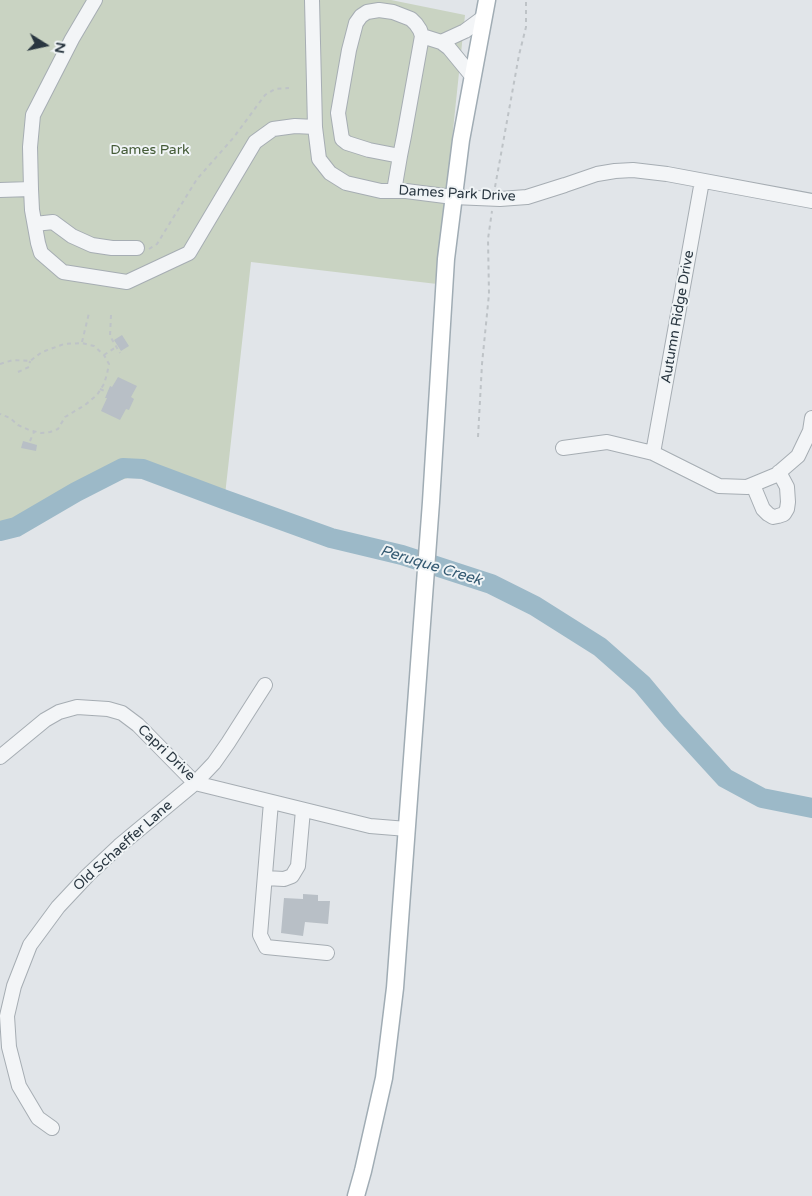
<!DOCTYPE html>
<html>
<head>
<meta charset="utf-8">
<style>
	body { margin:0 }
	#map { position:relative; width:812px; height:1196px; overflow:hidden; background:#e1e5e9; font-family:"Varela Round",sans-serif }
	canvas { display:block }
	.north { position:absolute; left:20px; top:20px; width:50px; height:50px; -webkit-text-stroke:4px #f0f4f6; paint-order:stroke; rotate:100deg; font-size:14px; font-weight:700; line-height:20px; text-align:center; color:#293640 }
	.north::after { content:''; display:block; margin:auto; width:18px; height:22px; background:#293640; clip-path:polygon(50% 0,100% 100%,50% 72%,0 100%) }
</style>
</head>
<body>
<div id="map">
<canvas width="812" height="1196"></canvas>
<div class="north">N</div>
</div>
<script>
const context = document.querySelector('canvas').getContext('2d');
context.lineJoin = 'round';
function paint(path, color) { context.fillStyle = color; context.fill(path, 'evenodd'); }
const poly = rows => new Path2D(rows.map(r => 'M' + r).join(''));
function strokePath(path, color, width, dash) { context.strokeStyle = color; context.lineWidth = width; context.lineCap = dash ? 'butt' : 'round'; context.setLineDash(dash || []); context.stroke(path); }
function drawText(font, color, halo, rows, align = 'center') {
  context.font = font + ' "Varela Round",sans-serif'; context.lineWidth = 4; context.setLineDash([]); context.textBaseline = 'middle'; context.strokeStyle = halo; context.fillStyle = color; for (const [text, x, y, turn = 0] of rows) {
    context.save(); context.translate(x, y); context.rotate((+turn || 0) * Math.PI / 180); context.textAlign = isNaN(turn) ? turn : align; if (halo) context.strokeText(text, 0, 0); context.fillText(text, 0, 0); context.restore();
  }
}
const green = poly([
	[0,0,391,0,465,15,437,284,251,262,225,495,146,473,62,496,0,532]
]);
const river = poly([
	[0,531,16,527,76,492,123,468,143,469,223,499,331,538,402,555,491,584,535,606,600,647,642,684,672,720,725,778,762,798,812,808]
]);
const building = poly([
	[122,335,129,346,121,351,114,340],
	[118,377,137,386,131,397,134,399,129,410,126,409,120,420,101,411,107,398,105,398,110,386,112,387],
	[23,441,37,445,36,451,21,448],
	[303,894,318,895,318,901,330,901,328,924,305,922,303,936,281,933,284,898,303,899]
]);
const path = poly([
	[495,187,519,55,526,27,526,0],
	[149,249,157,244,197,179,234,137,265,95,275,89,289,88],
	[111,315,110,336,120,353],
	[82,342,89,313],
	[104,355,116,347],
	[0,364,13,360,30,361,42,352,64,344,82,343,94,346,104,355,109,364,107,374,104,384,97,395,85,405,65,417,58,429,50,432,41,433,29,430,18,425,10,418,0,414],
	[18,372,29,367,30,361],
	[100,389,107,392],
	[478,437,482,364,489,294,488,239,492,211],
	[30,441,34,432]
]);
const minor = poly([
	[95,0,72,39,33,115,30,147,31,189,32,210,38,243,41,253,63,272,127,282,189,253,255,142,273,129,295,126,315,127],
	[312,0,315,127,319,159,330,173,346,183,381,191,406,191,453,197,500,199,527,197,565,185,597,174,615,171,633,170,667,174,812,201],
	[422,36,441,42,449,48,472,76],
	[441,42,465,31,484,17],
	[0,190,31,189],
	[394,191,400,156,404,136,422,36,420,30,416,24,411,19,393,12,379,10,367,12,361,16,356,23,349,50,338,113,342,139,347,143,369,150,400,156],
	[35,224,53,222,72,236,92,245,112,248,137,248],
	[563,448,607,442,653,453,719,486,747,487,776,475,798,456,810,431,812,418],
	[653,453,702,181],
	[753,485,763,509,768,514,773,517,778,516,784,514,787,509,788,502,787,487,779,472],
	[0,757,45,720,59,712,77,707,108,709,122,713,138,725,195,783,370,826,407,829],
	[271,802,260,935,266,947,327,953],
	[265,878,284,879,292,876,298,866,303,810],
	[52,1128,38,1118,19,1086,9,1047,7,1016,14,986,30,945,58,907,88,875,119,846,195,783,214,763,228,743,265,685]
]);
const major = poly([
	[356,1196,363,1171,384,1078,395,988,431,502,446,259,461,140,487,0]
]);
const parkNames = [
	["Dames Park",150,150]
];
const streetNames = [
	["Dames Park Drive",457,194,3],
	["Autumn Ridge Drive",678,317,-80],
	["Capri Drive",166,753,44],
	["Old Schaeffer Lane",123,846,-42]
];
const waterNames = [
	["Peruque Creek",431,566,17]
];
paint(green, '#c9d3c2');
strokePath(river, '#9cb9c8', 20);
paint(building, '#b8bfc6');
strokePath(minor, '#a6adb3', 16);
strokePath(major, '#a0acb4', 19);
strokePath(path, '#bec3c7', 2, [4, 4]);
strokePath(minor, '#f3f5f7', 14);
strokePath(major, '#fff', 16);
drawText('14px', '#445b37', '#f0f4f6', parkNames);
drawText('14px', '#293640', '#f0f4f6', streetNames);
drawText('italic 15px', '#355b73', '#f0f4f6', waterNames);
</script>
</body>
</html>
